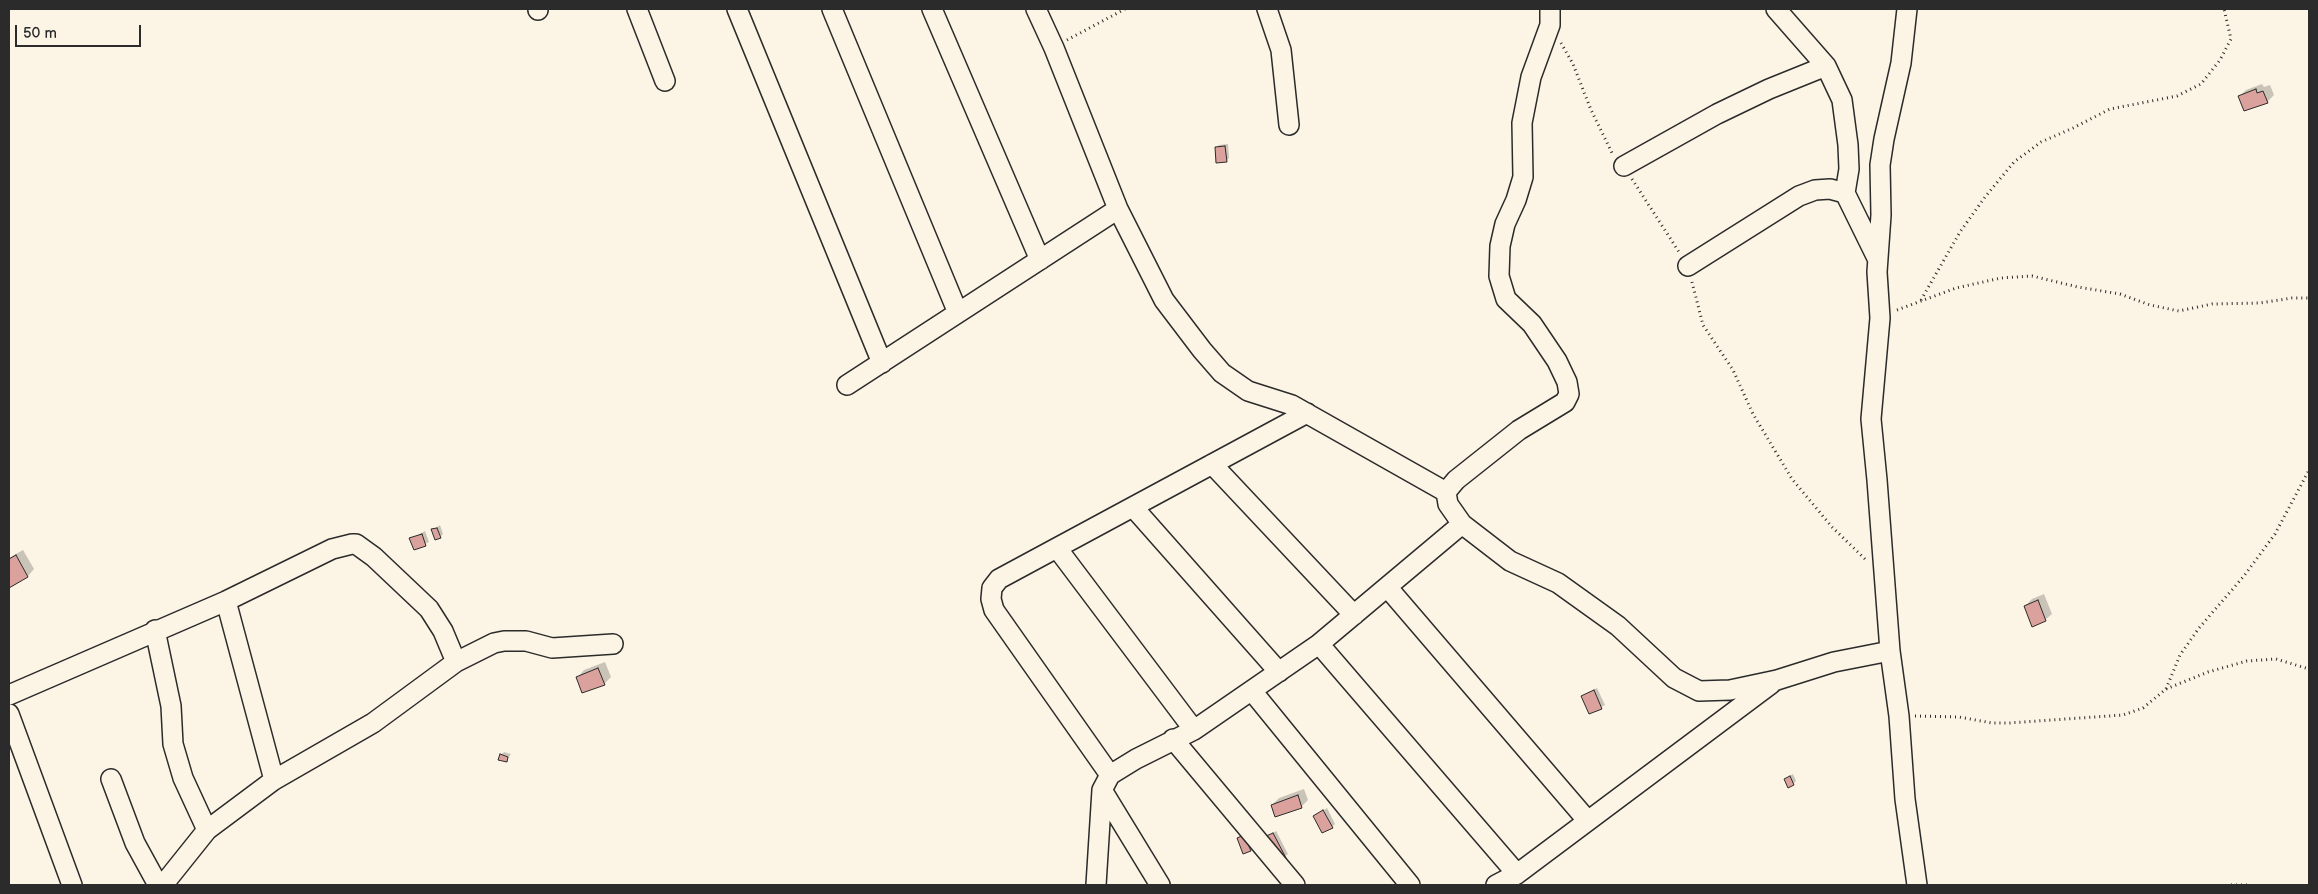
<!DOCTYPE html>
<html>
<head>
<meta charset="utf-8">
<style>
	body { margin:0 }
	#map { position:relative; width:2318px; height:894px; overflow:hidden; background:#fcf5e5; font-family:"Balsamiq Sans",sans-serif }
	canvas { display:block }
	.frame { position:absolute; inset:0; border:10px solid #2b2b2b; pointer-events:none }
	.scale { position:absolute; left:15px; top:25px; width:126px; height:22px; box-sizing:border-box; border:2px solid #2b2b2b; border-top:0; padding-left:6px; font-size:15px; line-height:18px; white-space:nowrap; color:#2b2b2b; -webkit-text-stroke:4px #fcf5e5; paint-order:stroke }
</style>
</head>
<body>
<div id="map">
<canvas width="2318" height="894"></canvas>
<div class="frame"></div>
<div class="scale">50 m</div>
</div>
<script>
const context = document.querySelector('canvas').getContext('2d');
context.lineJoin = 'round';
function paint(path, color) { context.fillStyle = color; context.fill(path, 'evenodd'); }
const poly = rows => new Path2D(rows.map(r => 'M' + r).join(''));
function strokePath(path, color, width, dash) { context.strokeStyle = color; context.lineWidth = width; context.lineCap = dash ? 'butt' : 'round'; context.setLineDash(dash || []); context.stroke(path); }
const shadow = poly([
	[2262,84,2264,87,2270,85,2274,95,2267,102,2240,96,2246,90],
	[1228,144,1229,158,1226,161,1216,148,1219,145],
	[440,525,443,534,440,537,433,530],
	[425,531,429,542,415,549,411,539],
	[23,550,34,569,28,576,9,587,9,558],
	[2044,594,2052,614,2045,620,2025,606,2032,599],
	[605,662,611,677,604,684,578,677,584,670],
	[1597,688,1605,705,1590,713,1582,696],
	[504,752,511,754,507,760,501,755],
	[1793,774,1796,781,1793,784,1785,779],
	[1304,789,1308,800,1301,807,1272,805,1279,798],
	[1327,808,1335,824,1332,827,1315,816],
	[1276,831,1288,854,1278,861,1266,838]
]);
const building = poly([
	[2256,89,2257,93,2263,91,2268,103,2244,111,2238,96,2256,89],
	[1225,146,1227,162,1216,163,1215,147,1225,146],
	[437,528,441,538,435,540,431,529,437,528],
	[422,534,426,546,414,550,409,538,422,534],
	[16,555,28,577,9,588,9,559,16,555],
	[2038,600,2046,621,2032,627,2024,606,2038,600],
	[598,668,605,685,582,693,576,677,598,668],
	[1594,690,1602,709,1589,714,1581,696,1594,690],
	[500,754,508,757,507,762,498,760,500,754],
	[1790,776,1794,785,1788,788,1784,779,1790,776],
	[1298,795,1302,808,1275,817,1271,805,1298,795],
	[1323,810,1333,828,1322,833,1313,816,1323,810],
	[1273,833,1286,858,1277,862,1264,837,1273,833],
	[1244,835,1251,851,1243,854,1237,838,1244,835]
]);
const path = poly([
	[1067,40,1125,9],
	[1561,43,1573,64,1591,110,1613,155],
	[1632,179,1679,252],
	[1692,282,1703,325,1733,370,1753,414,1792,479,1832,527,1865,559],
	[1921,300,1960,232,1985,197,2014,162,2041,142,2073,128,2110,109,2177,96,2201,84,2220,60,2231,39,2224,9],
	[1897,310,1956,288,2001,278,2032,276,2078,287,2120,294,2150,305,2179,311,2212,304,2260,303,2292,298,2309,298],
	[2166,689,2208,672,2247,661,2276,659,2309,669],
	[1915,716,1959,717,1992,723,2009,723,2123,715,2143,708,2166,689,2180,655,2199,628,2244,576,2275,534,2309,470],
	[2231,885,2248,885]
]);
const street = poly([
	[538,9,538,10],
	[637,9,665,81],
	[737,9,882,363],
	[832,9,958,313],
	[932,9,1040,260],
	[1036,9,1054,48,1118,209,1164,300,1202,350,1222,373,1248,391,1292,405,1446,492],
	[1267,9,1281,50,1289,125],
	[1550,9,1550,25,1531,77,1522,123,1523,177,1516,200,1505,224,1500,246,1499,276,1506,299,1532,324,1557,361,1567,382,1569,394,1565,402,1519,430,1456,480,1446,492,1448,504,1462,524,1510,561,1558,583,1618,626,1674,678,1699,691,1730,690,1777,680,1834,662,1890,651],
	[1776,9,1826,66,1842,100,1848,145,1849,169,1845,193,1877,258],
	[1907,9,1901,63,1884,139,1880,165,1881,215,1877,272,1880,318,1871,419,1877,480,1890,651,1899,716,1905,799,1917,885],
	[1624,166,1717,114,1769,89,1826,66],
	[1688,266,1799,196,1815,190,1830,189,1845,193],
	[847,385,1118,209],
	[1212,464,1354,615],
	[1133,507,1279,672],
	[1057,548,1194,730],
	[1388,588,1587,820],
	[226,601,274,780],
	[155,630,171,706,173,744,183,778,207,830],
	[1319,644,1517,874],
	[1252,691,1410,885],
	[9,695,226,601,332,549,352,544,356,544,374,557,429,609,443,631,456,662],
	[9,714,72,885],
	[1173,739,1295,885],
	[1110,775,994,610,991,599,992,588,999,579,1307,413],
	[111,779,135,843,158,885],
	[1102,790,1160,885],
	[163,885,207,830,274,780,373,723,456,662,494,643,504,641,526,641,552,648,613,644],
	[1096,885,1102,790,1110,775,1136,759,1194,730,1319,644,1462,524],
	[1496,885,1517,874,1771,684]
]);
paint(shadow, '#0003');
paint(building, '#dba19d');
strokePath(building, '#2b2b2b', 1);
strokePath(street, '#2b2b2b', 22);
strokePath(path, '#2b2b2b', 3, [1, 4]);
strokePath(street, '#fcf5e5', 19);
</script>
</body>
</html>
